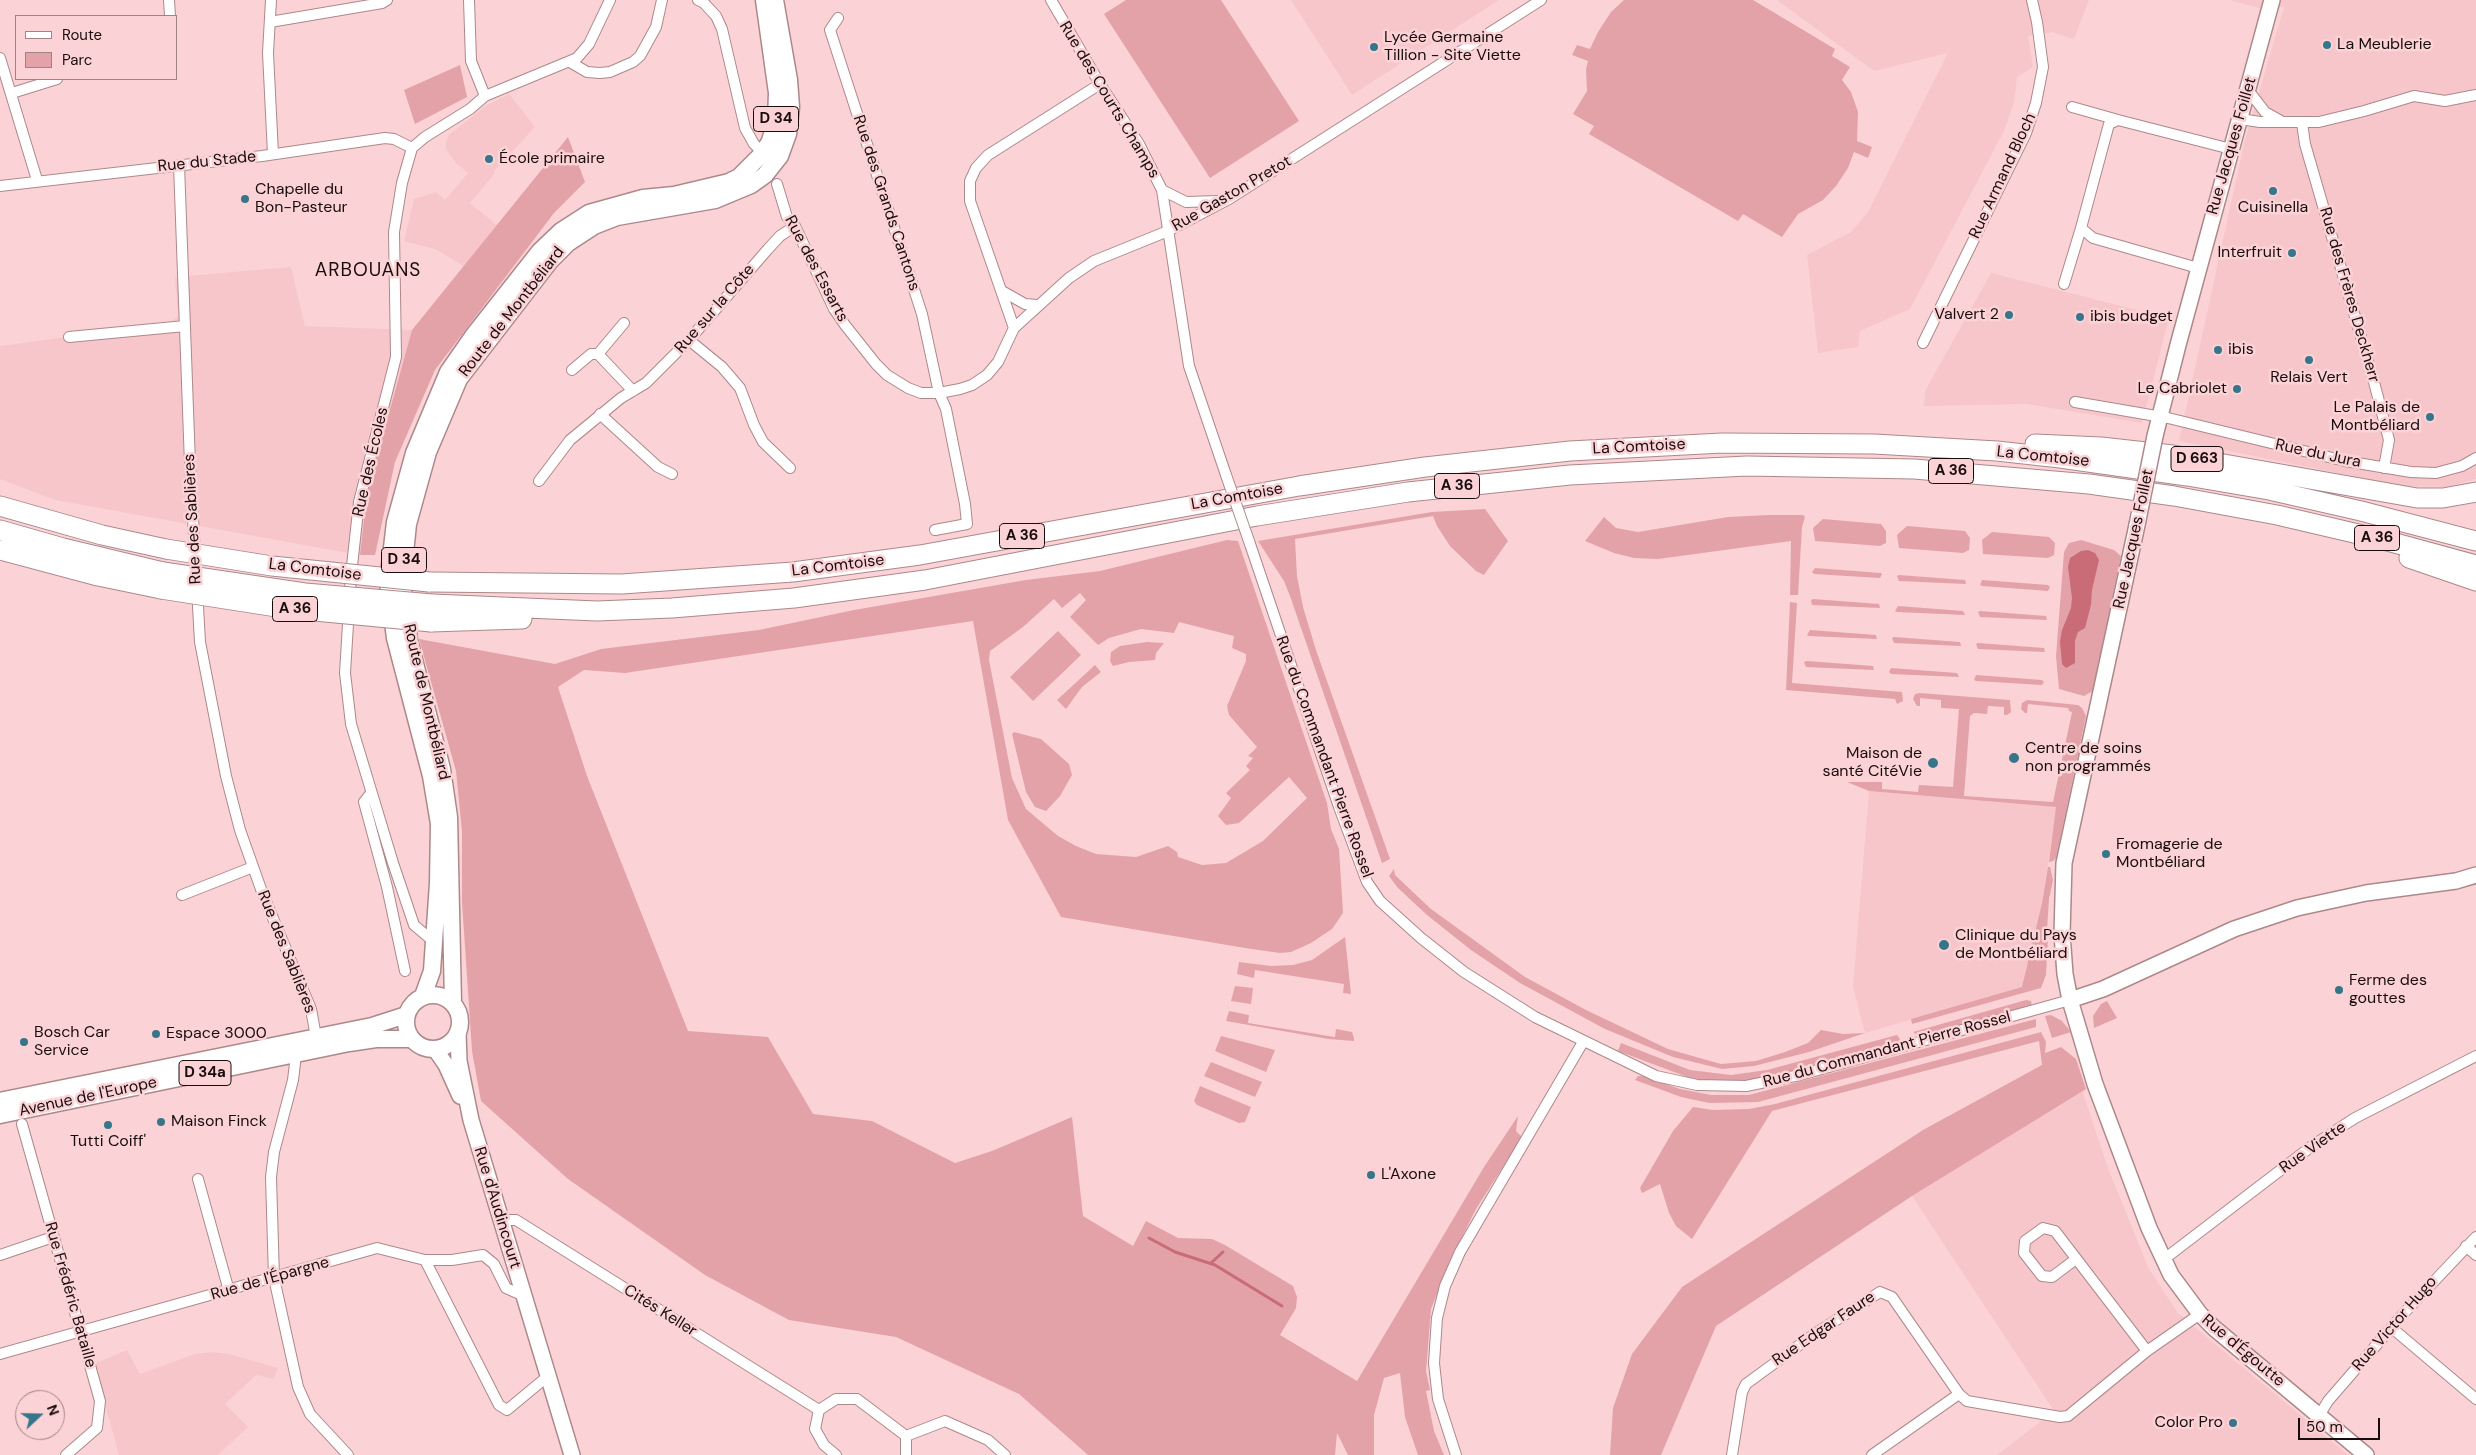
<!DOCTYPE html>
<html>
<head>
<meta charset="utf-8">
<style>
	body { margin:0 }
	#map { position:relative; width:2476px; height:1455px; overflow:hidden; background:#fbd3d6; font-family:"DM Sans",sans-serif }
	canvas { display:block }
	.legend { position:absolute; left:15px; top:15px; width:162px; height:65px; box-sizing:border-box; background:#fbd3d6; border:1px solid #a18386; margin:0; padding:6px 9px; list-style:none; font-size:15px; color:#190c0d }
	.legend li { display:flex; align-items:center; gap:10px; height:25px }
	.legend b { width:25px; border:1px solid #a18386 }
	.north { position:absolute; left:15px; top:1390px; width:50px; height:50px; box-sizing:border-box; background:#fbd3d6; border:1px solid #a18386; border-radius:50%; rotate:69deg; font-size:14px; font-weight:700; line-height:20px; text-align:center; color:#190c0d }
	.north::after { content:''; display:block; margin:auto; width:18px; height:22px; background:#36758a; clip-path:polygon(50% 0,100% 100%,50% 72%,0 100%) }
	.scale { position:absolute; left:2298px; top:1418px; width:82px; height:22px; box-sizing:border-box; border:2px solid #190c0d; border-top:0; padding-left:6px; font-size:15px; line-height:18px; white-space:nowrap; color:#190c0d; -webkit-text-stroke:4px #fbd3d6; paint-order:stroke }
</style>
</head>
<body>
<div id="map">
<canvas width="2476" height="1455"></canvas>
<ul class="legend">
<li><b style="height:6px;background:#fff"></b>Route</li>
<li><b style="height:14px;background:#e3a2a8"></b>Parc</li>
</ul>
<div class="north">N</div>
<div class="scale">50 m</div>
</div>
<script>
const context = document.querySelector('canvas').getContext('2d');
context.lineJoin = 'round';
function paint(path, color) { context.fillStyle = color; context.fill(path, 'evenodd'); }
const poly = rows => new Path2D(rows.map(r => 'M' + r).join(''));
function strokePath(path, color, width, dash) { context.strokeStyle = color; context.lineWidth = width; context.lineCap = dash ? 'butt' : 'round'; context.setLineDash(dash || []); context.stroke(path); }
function drawText(font, color, halo, rows, align = 'center') {
  context.font = font + ' "DM Sans",sans-serif'; context.lineWidth = 5; context.setLineDash([]); context.textBaseline = 'middle'; context.strokeStyle = halo; context.fillStyle = color; for (const [text, x, y, turn = 0] of rows) {
    context.save(); context.translate(x, y); context.rotate((+turn || 0) * Math.PI / 180); context.textAlign = isNaN(turn) ? turn : align; if (halo) context.strokeText(text, 0, 0); context.fillText(text, 0, 0); context.restore();
  }
}
const built = poly([
	[1291,0,1499,0,1352,95],
	[1777,0,2089,0,2074,39,2052,32,2028,36,2033,67,2017,77,2014,103,2004,131,1910,309,1860,331,1858,347,1818,353,1807,255,1851,232,1868,212,1948,53,1874,71],
	[2230,0,2476,0,2476,479,2447,487,2402,486,2179,441,2244,144,2284,7,2259,8],
	[509,94,535,127,494,171,495,173,470,203,497,225,464,266,435,249,404,241,414,199,436,192,445,200,468,173,456,163,446,149,446,142,449,135,487,105],
	[291,267,305,326,412,330,367,493,360,555,55,500,0,479,0,346,170,323,178,316,175,277],
	[1991,273,2169,318,2142,423,2027,404,1924,406,1925,391],
	[1869,791,2057,807,2042,903,2023,987,1865,1033,1853,987],
	[2082,1090,2108,1168,2149,1269,2178,1313,2348,1455,1997,1455,2054,1411,1912,1196],
	[127,1350,140,1374,195,1354,212,1352,229,1354,278,1368,274,1379,256,1375,225,1404,248,1427,218,1455,119,1455,94,1364]
]);
const green = poly([
	[1126,0,1221,0,1299,121,1210,178,1104,14],
	[1624,0,1753,0,1835,49,1832,56,1850,67,1842,80,1851,92,1858,112,1857,141,1872,147,1868,158,1854,152,1848,168,1836,186,1823,200,1798,214,1782,237,1743,214,1738,221,1589,134,1594,126,1573,114,1587,91,1586,69,1588,61,1572,55,1577,45,1590,49,1598,32,1611,12],
	[460,65,467,97,415,124,404,90],
	[568,137,585,182,554,213,435,370,395,462,375,555,360,555,367,493,412,330],
	[1485,509,1508,541,1484,575,1476,571,1450,546,1437,526,1433,516,1295,539,1297,576,1303,607,1316,650,1390,859,1382,863,1290,596,1284,581,1258,541,1432,512],
	[1769,515,1803,515,1805,517,1802,527,1798,595,1790,595,1791,541,1658,559,1634,558,1614,553,1585,541,1604,517,1616,528,1638,532,1728,517],
	[1823,519,1881,524,1886,531,1886,543,1880,546,1815,541,1813,528],
	[1907,526,1965,531,1970,538,1969,550,1963,553,1899,548,1897,535],
	[1992,532,2049,537,2055,543,2054,555,2048,558,1983,554,1982,540],
	[1227,540,1238,541,1327,803,1331,829,1339,849,1343,913,1332,929,1311,943,1291,952,1280,953,1245,948,1061,917,1008,820,973,621,625,673,584,670,558,687,587,776,688,1031,768,1037,813,1114,872,1121,955,1163,992,1151,1072,1117,1083,1216,1133,1246,1146,1221,1178,1238,1212,1239,1225,1245,1293,1286,1297,1297,1296,1308,1280,1335,1357,1381,1484,1167,1518,1116,1516,1131,1522,1137,1476,1209,1451,1259,1431,1309,1426,1371,1430,1390,1426,1391,1434,1431,1444,1455,1418,1455,1405,1417,1400,1373,1384,1378,1374,1415,1374,1455,1348,1455,1337,1433,1335,1455,1088,1455,1019,1394,896,1337,789,1320,705,1275,568,1179,481,1101,472,1051,462,902,462,831,456,771,419,639,555,664,601,649,759,630,854,610,1026,580,1100,571],
	[1080,593,1086,600,1070,617,1098,645,1109,638,1141,629,1174,633,1179,622,1234,636,1232,648,1246,654,1246,661,1227,706,1229,715,1257,747,1248,756,1253,758,1246,766,1250,770,1226,793,1231,798,1218,816,1226,825,1239,823,1289,777,1307,798,1263,841,1226,863,1202,865,1178,857,1177,852,1168,846,1136,857,1096,854,1076,846,1058,836,1026,809,1012,778,989,660,990,651,1023,627,1054,599,1062,608],
	[2081,540,2114,550,2121,556,2093,691,2084,696,2059,689,2056,656,2064,552,2069,543],
	[1815,568,1881,573,1882,574,1880,578,1814,574,1812,572],
	[1899,575,1965,580,1966,584,1899,581,1897,576],
	[1982,580,2048,585,2050,587,2048,591,1982,586,1980,585],
	[1813,599,1879,604,1880,608,1812,605,1811,600],
	[1790,602,1797,603,1792,683,1902,692,1903,701,1897,704,1895,699,1786,690],
	[1898,606,1963,611,1965,615,1897,612,1895,611],
	[1980,611,2046,616,2047,620,1980,617,1978,612],
	[1810,630,1876,635,1877,639,1809,636,1807,635],
	[1058,631,1081,655,1033,701,1010,677],
	[1894,637,1960,642,1961,646,1894,643,1892,638],
	[1147,642,1164,643,1156,653,1155,660,1129,662,1113,666,1110,661,1111,652,1120,646],
	[1978,643,2044,648,2045,652,1978,649,1976,644],
	[1807,661,1873,666,1874,670,1806,667,1804,662],
	[1095,665,1101,672,1082,687,1066,709,1057,700],
	[1891,668,1957,673,1959,677,1891,674,1889,672],
	[1976,675,2042,680,2044,682,2042,685,1976,681,1974,680],
	[1920,693,2010,700,2011,712,2007,715,2004,715,2004,707,1988,706,1987,714,1974,713,1970,716,1964,796,2053,802,2072,712,2069,711,2068,708,2028,704,2027,713,2025,713,2021,709,2022,703,2027,700,2078,705,2082,708,2086,716,2056,858,2053,861,2049,862,2056,807,1869,791,1847,782,1882,782,1882,789,1918,792,1919,785,1953,787,1959,709,1941,708,1941,700,1920,698,1920,706,1917,706,1913,699,1915,694],
	[1014,732,1041,739,1069,764,1072,775,1060,796,1046,811,1035,807,1026,792,1012,734],
	[2048,867,2050,867,2053,880,2049,899,2047,930,2044,930,2044,939,2048,939,2046,975,2041,988,1912,1024,1911,1019,2022,987,2042,903],
	[1394,869,1395,875,1431,909,1525,977,1586,1010,1668,1049,1721,1064,1756,1061,1785,1052,1808,1043,1821,1030,1843,1034,1865,1033,1809,1052,1754,1066,1722,1069,1673,1057,1605,1029,1520,983,1471,950,1427,915,1398,888,1389,876],
	[1345,937,1351,994,1343,993,1344,984,1255,970,1254,978,1237,974,1239,962,1271,966,1293,965,1312,960],
	[1235,986,1253,988,1251,1004,1231,1001],
	[2026,1000,2031,1001,2032,1006,1920,1037,1913,1032],
	[2107,1001,2117,1018,2094,1028,2093,1016,2101,1004],
	[1229,1011,1249,1015,1248,1023,1335,1037,1336,1029,1352,1032,1354,1038,1354,1041,1328,1039,1226,1021],
	[2051,1015,2062,1021,2071,1032,2052,1038,2045,1016],
	[2036,1019,2036,1027,1758,1102,1709,1103,1681,1097,1635,1080,1638,1076,1644,1076,1680,1089,1711,1095,1749,1095],
	[2041,1032,2046,1042,2045,1053,2061,1047,2076,1059,2086,1089,1912,1196,1716,1326,1661,1455,1610,1455,1613,1408,1632,1354,1682,1287,1923,1130,2042,1065,2039,1041,1772,1111,1692,1239,1676,1226,1669,1213,1660,1184,1642,1193,1640,1188,1673,1131,1693,1107,1713,1110,1749,1109,1775,1104],
	[1897,1035,1900,1039,1898,1043,1752,1081,1709,1082,1690,1078,1618,1051,1621,1043,1690,1070,1731,1075,1767,1070],
	[1221,1036,1275,1050,1266,1072,1215,1051],
	[1211,1062,1262,1082,1255,1097,1204,1076],
	[1200,1086,1251,1107,1245,1122,1239,1123,1197,1105,1194,1101]
]);
const water = poly([
	[2088,550,2095,553,2099,560,2092,590,2091,605,2085,628,2078,632,2075,641,2075,663,2066,668,2062,664,2060,642,2062,630,2071,608,2072,598,2068,567,2070,558,2081,551]
]);
const stream = poly([
	[1149,1238,1175,1252,1215,1265,1282,1306],
	[1211,1263,1223,1252]
]);
const street = poly([
	[169,0,170,16],
	[271,0,268,53,273,154],
	[469,0,471,61,485,96],
	[698,0,704,3,716,16,722,29,745,128,754,144,763,153],
	[1051,0,1100,84,1139,144,1162,190,1189,366,1226,475],
	[838,18,830,30,922,314,939,393,946,409,965,504,967,524,935,530],
	[270,22,382,3,387,0],
	[0,58,37,180],
	[570,62,587,72,600,73,610,72,633,62,640,56,656,27,662,0],
	[2248,90,2265,112,2281,121],
	[12,93,57,79],
	[2072,107,2118,120],
	[2240,119,2260,122,2319,122,2364,111,2414,96,2445,101,2476,95],
	[2302,123,2305,144,2374,382,2389,440,2384,468],
	[179,165,190,464,200,642,226,776,240,830,262,892,311,1009,316,1037],
	[777,184,787,217,795,226,834,309,845,325,876,364,887,375,908,388,921,393,939,393,960,389,972,385,987,375,998,362,1014,328,1069,278,1094,261,1168,231,1229,199,1541,0],
	[0,186,262,156,385,138,394,139,412,148],
	[1162,190,1186,202,1219,201],
	[2198,268,2093,238,2081,228,2109,124,2118,120,2231,149],
	[2064,284,2081,228],
	[1002,291,1025,304,1037,305],
	[624,323,598,354,633,391],
	[1014,328,970,201,970,181,976,168,988,155,1100,84],
	[69,337,185,326],
	[689,340,722,367,740,388,754,425,763,442,790,468],
	[1923,343,2026,133,2036,103,2043,67,2037,22,2032,0],
	[572,370,591,354,598,354],
	[2075,402,2168,418,2345,461,2411,472,2436,473,2462,466,2476,458],
	[600,414,658,467,672,474],
	[539,481,570,440,621,398,646,383,689,340,768,249,780,236,795,226],
	[1250,544,1339,807,1367,882,1380,901,1421,938,1464,972,1535,1017,1656,1076,1697,1085,1746,1086,1800,1075,2070,1000],
	[371,793,364,802,387,887,405,971],
	[182,895,253,867],
	[433,941,414,925,393,863,351,724,345,673,351,575,359,502,396,357,394,232,402,183,412,148,425,137,470,109,485,96,577,58,589,44,610,0],
	[296,1055,293,1080,274,1152,271,1177,274,1278,298,1387,310,1414,348,1455],
	[22,1124,100,1401,97,1428,66,1455],
	[198,1179,229,1291],
	[500,1220,516,1220,819,1410,815,1429,824,1445,836,1455],
	[2466,1246,2476,1255],
	[0,1255,53,1237],
	[2076,1259,2052,1277,2042,1276,2024,1253,2025,1241,2043,1228,2055,1231,2147,1351],
	[425,1260,499,1405,507,1410,548,1376],
	[2163,1260,2312,1146,2355,1118,2476,1056],
	[2392,1328,2476,1399],
	[0,1354,377,1248,425,1260,452,1260,483,1255,494,1264,506,1288,524,1296],
	[819,1410,836,1399,857,1399,906,1436,906,1455],
	[2319,1416,2328,1401,2405,1312,2476,1237],
	[906,1436,945,1421,988,1440,1005,1455],
	[1456,1455,1438,1399,1434,1363,1437,1318,1445,1286,1460,1252,1583,1042],
	[1732,1455,1742,1392,1746,1384,1813,1335,1880,1292,1892,1297,1959,1394,1967,1401,2060,1417,2068,1416,2147,1351,2200,1314],
	[1872,1455,1959,1394]
]);
const secondary = poly([
	[2155,436,2178,345,2272,0],
	[2137,525,2064,863,2062,934,2065,974,2070,1000,2095,1084,2149,1228,2171,1275,2200,1314,2214,1328,2366,1455],
	[2070,1000,2103,989,2234,929,2297,908,2366,893,2456,881,2476,875],
	[458,1033,459,1061,471,1120,572,1455],
	[435,1049,446,1065,460,1096]
]);
const primary = poly([
	'406 1022a27 27 0 1 1 54 0a27 27 0 1 1-54 0Z',
	[423,996,432,971,438,883,439,824,431,776,395,638,388,582,395,522,414,453,448,372,473,336,540,251,561,231,589,213,643,198,674,195,729,182,739,177,763,153,770,141,776,120,777,93,764,0],
	[453,1003,449,817,442,769,409,640,402,582,408,524,428,452,459,379,550,261,568,243,594,226,617,217,715,200,751,185,765,175,780,156,788,134,791,107,789,80,775,0],
	[0,1101,372,1026,406,1015],
	[0,1115,349,1043,376,1039,411,1039]
]);
const highway = poly([
	[2035,444,2101,447,2173,455,2417,498,2443,498,2476,492],
	[0,506,102,535,166,549],
	[0,530,63,548,163,572],
	[0,550,98,576,161,589],
	[2409,558,2476,581],
	[429,582,622,584,793,572,920,555,1299,486,1425,467,1570,451,1722,443,1874,444,1997,451,2060,458,2187,476,2269,490,2361,511,2476,541],
	[432,604,597,611,672,608,794,598,925,580,1257,516,1408,492,1570,475,1747,466,1914,469,2089,484,2174,496,2277,515,2384,540,2476,565],
	[431,622,522,619]
]);
const streetBridge = poly([
	[1226,475,1250,544]
]);
const secondaryBridge = poly([
	[2137,525,2155,436]
]);
const highwayBridge = poly([
	[166,549,272,566,429,582],
	[163,572,305,593,432,604],
	[161,589,283,608,431,622]
]);
const markers = [
	[2327,45,5,"#36758a"],
	[1374,47,5,"#36758a"],
	[489,159,5,"#36758a"],
	[2273,191,5,"#36758a"],
	[245,199,5,"#36758a"],
	[2292,253,5,"#36758a"],
	[2009,315,5,"#36758a"],
	[2080,317,5,"#36758a"],
	[2218,350,5,"#36758a"],
	[2309,360,5,"#36758a"],
	[2237,389,5,"#36758a"],
	[2430,417,5,"#36758a"],
	[2014,758,6,"#36758a"],
	[1933,763,6,"#36758a"],
	[2106,854,5,"#36758a"],
	[1944,945,6,"#36758a"],
	[2339,990,5,"#36758a"],
	[156,1034,5,"#36758a"],
	[24,1042,5,"#36758a"],
	[161,1122,5,"#36758a"],
	[108,1125,5,"#36758a"],
	[1371,1175,5,"#36758a"],
	[2233,1423,5,"#36758a"]
];
const shields = [
	[776,119,45],
	[2197,459,52],
	[1951,471,45],
	[1457,486,45],
	[1022,536,45],
	[2377,538,45],
	[404,560,45],
	[295,609,45],
	[205,1073,52]
];
const shieldNames = [
	["D 34",776,119],
	["D 663",2197,459],
	["A 36",1951,471],
	["A 36",1457,486],
	["A 36",1022,536],
	["A 36",2377,538],
	["D 34",404,560],
	["A 36",295,609],
	["D 34a",205,1073]
];
const poiNames = [
	["Lycée Germaine",1384,38],
	["Tillion - Site Viette",1384,56],
	["La Meublerie",2337,45],
	["École primaire",499,159],
	["Chapelle du",255,190],
	["Bon-Pasteur",255,208],
	["Cuisinella",2273,208,"center"],
	["Interfruit",2282,253,"right"],
	["Valvert 2",1999,315,"right"],
	["ibis budget",2090,317],
	["ibis",2228,350],
	["Relais Vert",2309,378,"center"],
	["Le Cabriolet",2227,389,"right"],
	["Le Palais de",2420,408,"right"],
	["Montbéliard",2420,426,"right"],
	["Centre de soins",2025,749],
	["non programmés",2025,767],
	["Maison de",1922,754,"right"],
	["santé CitéVie",1922,772,"right"],
	["Fromagerie de",2116,845],
	["Montbéliard",2116,863],
	["Clinique du Pays",1955,936],
	["de Montbéliard",1955,954],
	["Ferme des",2349,981],
	["gouttes",2349,999],
	["Bosch Car",34,1033],
	["Service",34,1051],
	["Espace 3000",166,1034],
	["Maison Finck",171,1122],
	["Tutti Coiff'",108,1142,"center"],
	["L'Axone",1381,1175],
	["Color Pro",2223,1423,"right"]
];
const streetNames = [
	["Rue des Courts Champs",1109,100,59],
	["Rue Jacques Foillet",2232,146,-74],
	["Rue du Stade",207,162,-6],
	["Rue Armand Bloch",2003,176,-65],
	["Rue Gaston Pretot",1232,194,-30],
	["Rue des Grands Cantons",886,203,72],
	["Rue des Essarts",816,269,62],
	["Rue des Frères Deckherr",2349,295,74],
	["Rue sur la Côte",715,309,-49],
	["Route de Montbéliard",512,312,-52],
	["La Comtoise",1639,447,-3],
	["Rue du Jura",2318,454,12],
	["La Comtoise",2043,457,6],
	["Rue des Écoles",371,462,-77],
	["La Comtoise",1237,497,-10],
	["Rue des Sablières",193,519,-93],
	["Rue Jacques Foillet",2134,539,-78],
	["La Comtoise",838,566,-7],
	["La Comtoise",315,570,7],
	["Route de Montbéliard",426,702,77],
	["Rue du Commandant Pierre Rossel",1324,757,70],
	["Rue des Sablières",286,952,68],
	["Rue du Commandant Pierre Rossel",1887,1050,-15],
	["Avenue de l'Europe",88,1097,-12],
	["Rue Viette",2313,1148,-35],
	["Rue d'Audincourt",497,1208,73],
	["Rue de l'Épargne",270,1279,-16],
	["Rue Frédéric Bataille",70,1295,74],
	["Cités Keller",660,1311,32],
	["Rue Victor Hugo",2395,1324,-49],
	["Rue Edgar Faure",1824,1329,-34],
	["Rue d'Égoutte",2243,1351,40]
];
const quarterNames = [
	["ARBOUANS",368,271]
];
paint(built, '#f7c6ca');
paint(green, '#e3a2a8');
paint(water, '#ca6b78');
strokePath(stream, '#ca6b78', 3);
strokePath(street, '#ad888b', 12);
strokePath(secondary, '#ad888b', 18);
strokePath(primary, '#ad888b', 19);
strokePath(highway, '#ad888b', 21);
strokePath(street, '#fff', 10);
strokePath(secondary, '#fff', 15);
strokePath(primary, '#fff', 16);
strokePath(highway, '#fff', 19);
strokePath(streetBridge, '#ad888b', 12, []);
strokePath(secondaryBridge, '#ad888b', 18, []);
strokePath(highwayBridge, '#ad888b', 21, []);
strokePath(streetBridge, '#fff', 10);
strokePath(secondaryBridge, '#fff', 15);
strokePath(highwayBridge, '#fff', 19);
for (const [x, y, r, color] of markers) { const dot = new Path2D(); dot.arc(x, y, r, 0, 2 * Math.PI); context.fillStyle = color; context.fill(dot); strokePath(dot, '#fbd3d6', 2); }
for (const [x, y, w] of shields) { const box = new Path2D(); box.roundRect(x - w / 2, y - 12.5, w, 25, 4); context.fillStyle = '#fbd3d6'; context.fill(box); strokePath(box, '#190c0d', 1); }
drawText('bold 15px', '#190c0d', null, shieldNames);
drawText('16px', '#190c0d', '#fbd3d6', poiNames, 'left');
drawText('16px', '#190c0d', '#fbd3d6', streetNames);
context.letterSpacing = '1px';
drawText('19px', '#190c0d', '#fbd3d6', quarterNames);
context.letterSpacing = '0px';
</script>
</body>
</html>
